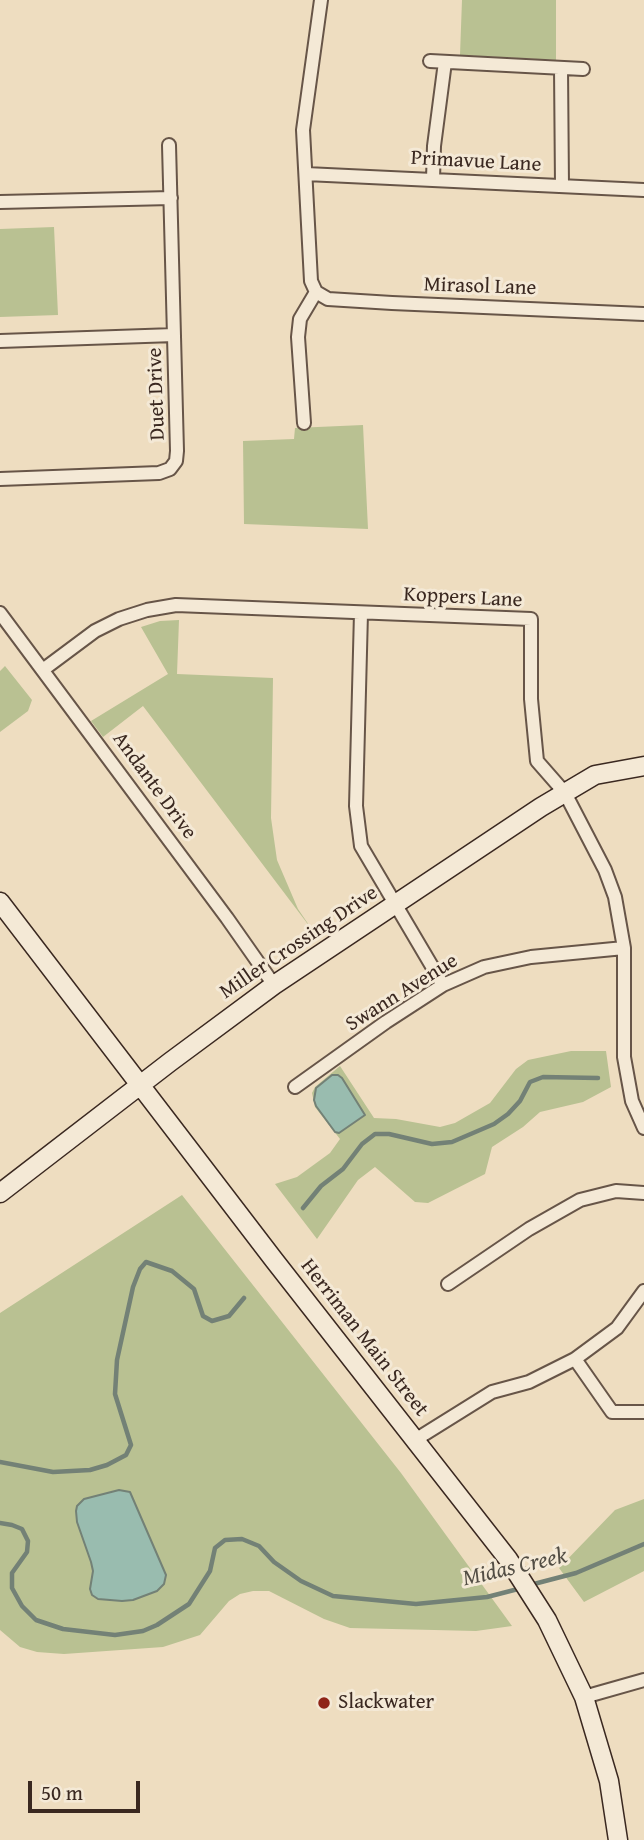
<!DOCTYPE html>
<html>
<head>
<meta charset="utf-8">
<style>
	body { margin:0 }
	#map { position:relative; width:644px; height:1840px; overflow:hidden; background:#eeddc0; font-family:"Gentium Book Plus",serif }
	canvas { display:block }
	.scale { position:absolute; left:28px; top:1781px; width:112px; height:32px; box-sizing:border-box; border:4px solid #3a2820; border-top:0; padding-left:9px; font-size:21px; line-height:24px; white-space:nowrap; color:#3a2820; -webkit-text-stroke:5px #f4e9d6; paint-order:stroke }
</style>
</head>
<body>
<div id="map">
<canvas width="644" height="1840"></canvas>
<div class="scale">50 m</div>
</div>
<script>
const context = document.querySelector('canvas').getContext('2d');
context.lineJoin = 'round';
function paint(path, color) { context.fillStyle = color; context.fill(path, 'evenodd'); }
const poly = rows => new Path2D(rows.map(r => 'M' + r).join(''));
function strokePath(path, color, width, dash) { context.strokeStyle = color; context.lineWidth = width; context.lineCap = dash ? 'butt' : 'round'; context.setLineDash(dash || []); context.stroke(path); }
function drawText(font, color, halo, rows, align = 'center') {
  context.font = font + ' "Gentium Book Plus",serif'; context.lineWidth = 6; context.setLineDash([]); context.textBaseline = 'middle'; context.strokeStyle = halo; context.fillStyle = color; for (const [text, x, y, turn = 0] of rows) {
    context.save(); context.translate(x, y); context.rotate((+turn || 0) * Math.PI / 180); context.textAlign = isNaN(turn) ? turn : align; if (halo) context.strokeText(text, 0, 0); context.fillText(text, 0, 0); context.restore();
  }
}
const green = poly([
	[462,0,556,0,556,60,460,55],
	[54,227,58,315,0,317,0,229],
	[363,425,368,529,244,524,243,441,294,439,295,428],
	[179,620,177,674,273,678,271,818,277,860,298,909,313,931,143,706,103,737,91,721,168,674,141,627,160,621],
	[5,666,32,700,28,711,0,732,0,671],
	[571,1051,606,1051,611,1087,583,1102,540,1112,523,1127,492,1147,485,1174,428,1203,415,1202,375,1167,358,1180,317,1239,275,1184,297,1177,330,1153,340,1139,315,1107,312,1093,315,1087,340,1066,374,1118,396,1119,440,1127,455,1123,490,1103,516,1069,528,1060],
	[182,1195,401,1473,512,1626,476,1631,350,1628,324,1619,269,1591,253,1591,240,1594,229,1601,200,1635,163,1647,64,1654,37,1652,20,1647,0,1630,0,1313],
	[644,1499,644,1571,584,1602,559,1568,615,1510]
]);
const water = poly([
	[332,1075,338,1075,342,1078,365,1115,339,1133,335,1132,316,1106,314,1100,316,1088,332,1075],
	[119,1490,130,1492,166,1575,164,1584,157,1591,133,1600,122,1601,98,1599,92,1595,90,1589,93,1571,91,1562,77,1522,76,1511,77,1506,84,1499,119,1490]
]);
const stream = poly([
	[303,1208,321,1186,343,1169,362,1144,375,1134,389,1134,432,1144,452,1142,494,1124,508,1114,520,1101,530,1082,543,1077,598,1078],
	[0,1462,53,1472,90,1470,107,1465,126,1455,131,1445,115,1394,117,1360,133,1287,140,1269,146,1262,172,1271,194,1289,203,1316,212,1321,229,1316,244,1298],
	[0,1523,12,1525,22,1529,28,1541,27,1552,12,1573,12,1588,22,1606,36,1620,63,1629,115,1635,143,1631,157,1625,189,1604,210,1571,215,1548,225,1540,242,1539,259,1546,274,1562,301,1581,333,1596,416,1604,487,1597,522,1588],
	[530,1585,576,1573,644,1544]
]);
const street = poly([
	[430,61,583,69],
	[561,68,562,186],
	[306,174,644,190],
	[433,179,434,146,445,62],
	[0,202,171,198],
	[316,292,328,299,392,303,644,314],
	[316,292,311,281,303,130,321,0],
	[0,341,174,335],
	[304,423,298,337,300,319,316,292],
	[0,479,159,473,170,469,176,461,177,451,169,145],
	[0,613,227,918,274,985],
	[361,613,356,806,361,846,443,985],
	[44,669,95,631,119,619,147,610,176,605,531,619,531,699,537,761,565,793,605,870,615,897,624,948,624,1057,632,1101,644,1128],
	[295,1087,386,1022,443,985,484,967,531,957,624,948],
	[448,1284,529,1229,580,1200,616,1191,644,1193],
	[575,1359,612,1412,644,1412],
	[415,1440,492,1392,529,1382,575,1359,617,1328,644,1291],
	[584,1697,644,1680]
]);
const secondary = poly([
	[0,902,274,1260,508,1559,547,1620,584,1697,609,1781,618,1840],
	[0,1193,170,1062,274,985,541,807,595,775,644,766]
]);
const markers = [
	[324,1703,7,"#8f2418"]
];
const streetNames = [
	["Primavue Lane",476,162,3],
	["Mirasol Lane",480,287,2],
	["Duet Drive",157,394,-92],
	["Koppers Lane",463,598,3],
	["Andante Drive",154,786,54],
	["Miller Crossing Drive",299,943,-34],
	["Swann Avenue",402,993,-32],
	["Herriman Main Street",364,1338,52]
];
const poiNames = [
	["Slackwater",338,1703]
];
const waterNames = [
	["Midas Creek",515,1568,-13]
];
paint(green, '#b9c192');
paint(water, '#99bcaf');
strokePath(water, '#738176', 2);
strokePath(stream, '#738176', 4.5);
strokePath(street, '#675548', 16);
strokePath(secondary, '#3a2820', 21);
strokePath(street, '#f4e9d6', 12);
strokePath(secondary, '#f4e9d6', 18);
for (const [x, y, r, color] of markers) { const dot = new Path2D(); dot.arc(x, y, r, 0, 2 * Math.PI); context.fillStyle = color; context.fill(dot); strokePath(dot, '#f4e9d6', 2.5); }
drawText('21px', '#3a2820', '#f4e9d6', streetNames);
drawText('21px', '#3a2820', '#f4e9d6', poiNames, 'left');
drawText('italic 23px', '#524d44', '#f4e9d6', waterNames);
</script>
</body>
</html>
